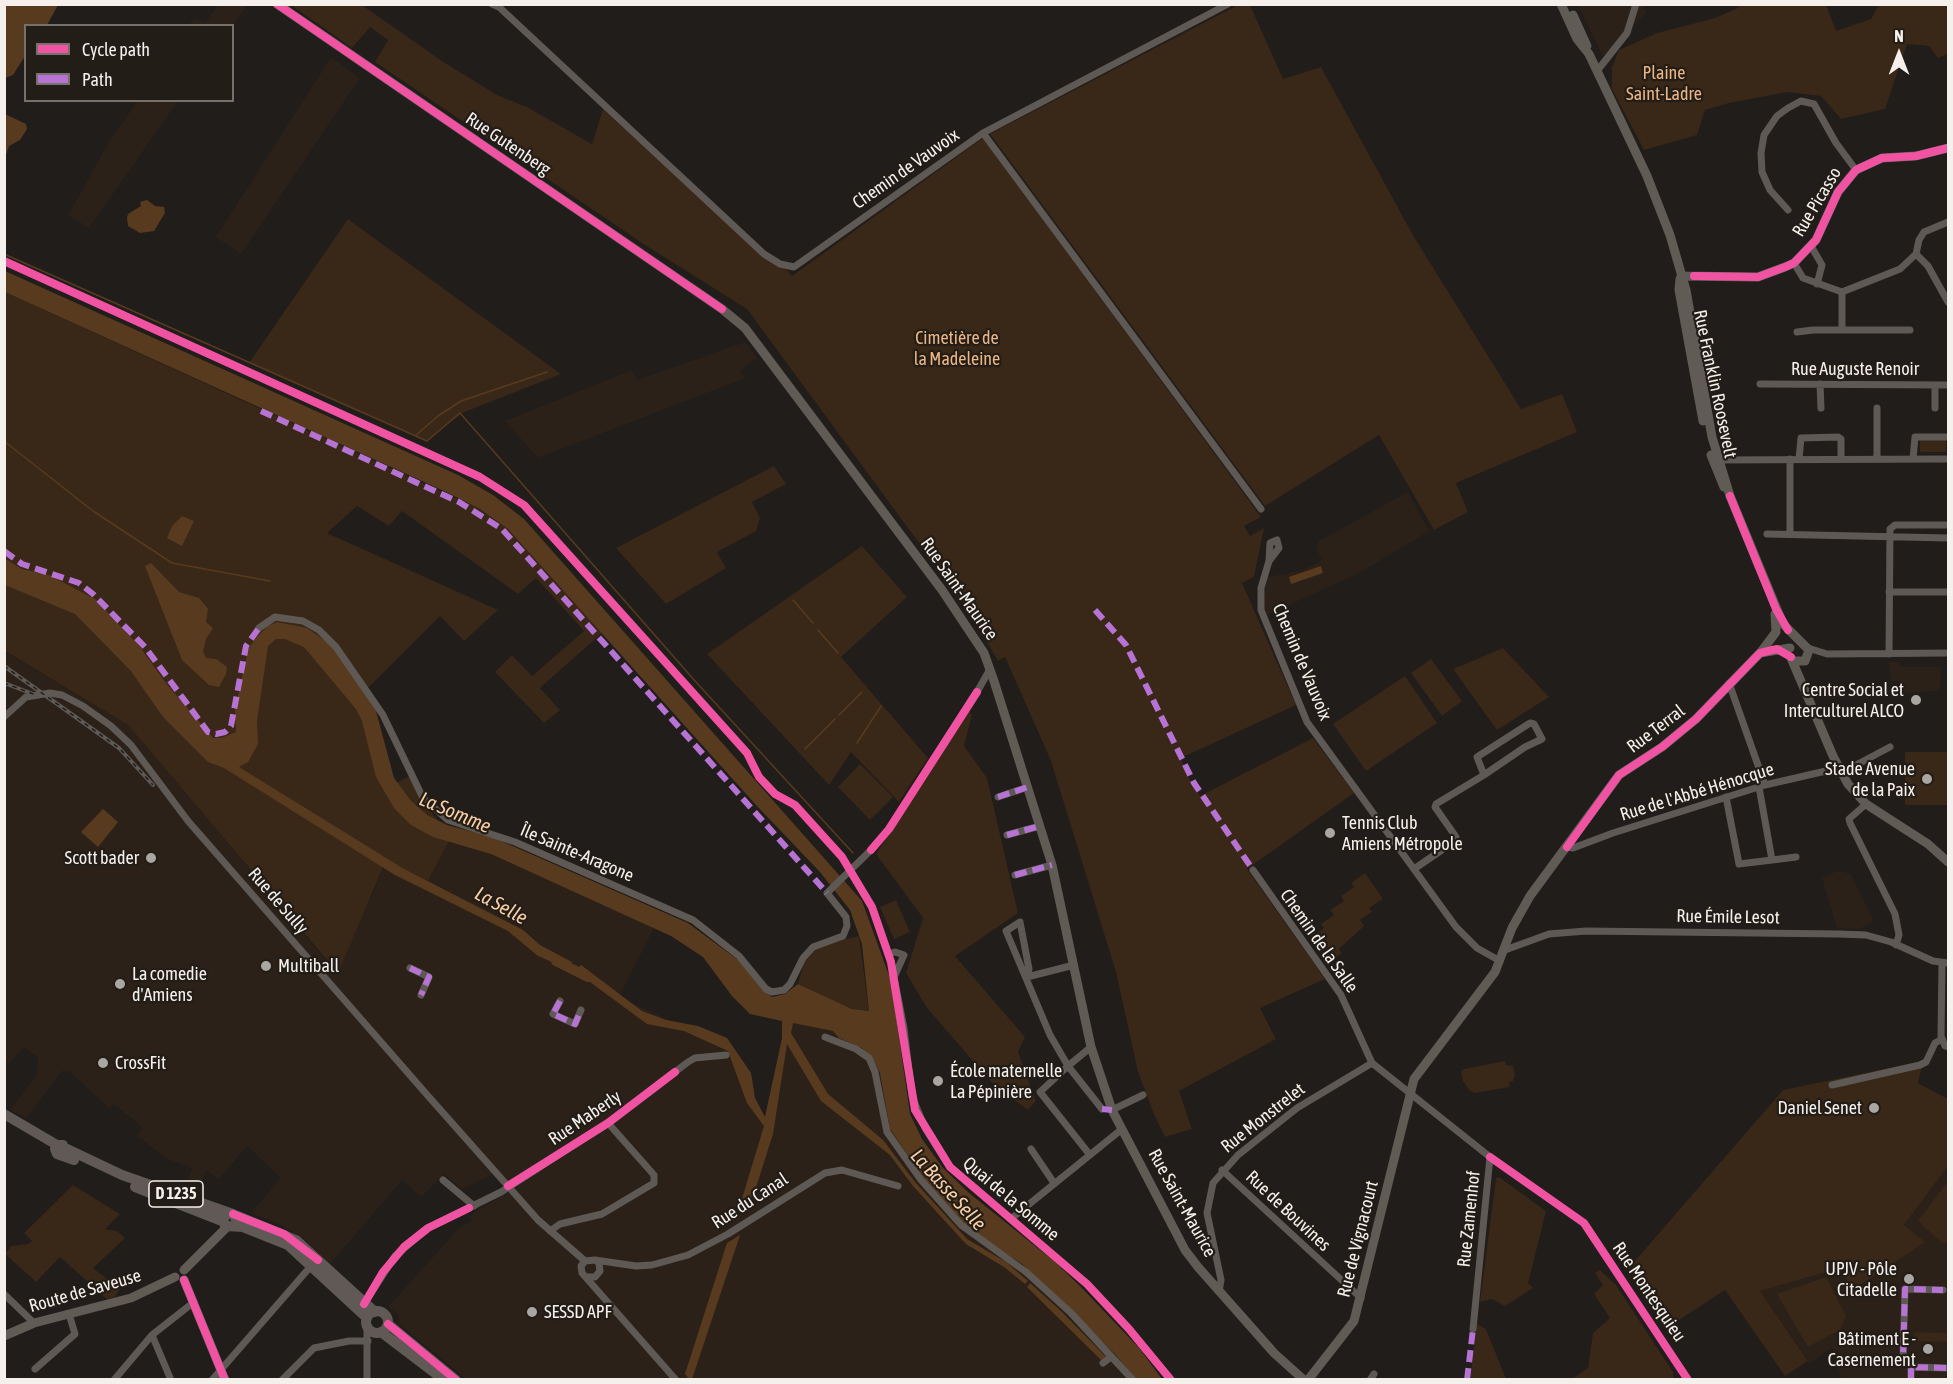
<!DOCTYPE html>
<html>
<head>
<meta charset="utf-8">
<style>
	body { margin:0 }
	#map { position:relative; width:1953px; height:1384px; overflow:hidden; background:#201d1a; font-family:"Asap Condensed",sans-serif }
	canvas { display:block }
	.frame { position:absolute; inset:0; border:6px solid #f5f0ec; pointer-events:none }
	.legend { position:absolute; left:24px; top:24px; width:210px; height:78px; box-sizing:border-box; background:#231d17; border:2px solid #77716c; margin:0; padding:8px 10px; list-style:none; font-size:18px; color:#f5f0ec }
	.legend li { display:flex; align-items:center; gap:12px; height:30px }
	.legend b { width:30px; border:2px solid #77716c }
	.north { position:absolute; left:1869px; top:24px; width:60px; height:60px; -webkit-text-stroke:4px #231d17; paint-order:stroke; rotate:0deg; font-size:16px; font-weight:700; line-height:24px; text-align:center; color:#f5f0ec }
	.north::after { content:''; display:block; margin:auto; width:21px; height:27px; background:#f5f0ec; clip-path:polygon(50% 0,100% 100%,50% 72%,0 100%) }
</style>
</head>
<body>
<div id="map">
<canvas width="1953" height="1384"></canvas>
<div class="frame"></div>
<ul class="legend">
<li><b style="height:8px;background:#f153a3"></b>Cycle path</li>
<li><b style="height:8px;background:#b673d3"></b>Path</li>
</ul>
<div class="north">N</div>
</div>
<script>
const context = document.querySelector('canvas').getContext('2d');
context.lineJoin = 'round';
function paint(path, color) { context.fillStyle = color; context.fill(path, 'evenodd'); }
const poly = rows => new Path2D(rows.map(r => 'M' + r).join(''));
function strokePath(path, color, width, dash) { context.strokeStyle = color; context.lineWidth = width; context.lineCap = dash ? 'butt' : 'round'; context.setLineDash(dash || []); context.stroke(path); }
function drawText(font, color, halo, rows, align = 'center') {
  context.font = font + ' "Asap Condensed",sans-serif'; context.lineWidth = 4.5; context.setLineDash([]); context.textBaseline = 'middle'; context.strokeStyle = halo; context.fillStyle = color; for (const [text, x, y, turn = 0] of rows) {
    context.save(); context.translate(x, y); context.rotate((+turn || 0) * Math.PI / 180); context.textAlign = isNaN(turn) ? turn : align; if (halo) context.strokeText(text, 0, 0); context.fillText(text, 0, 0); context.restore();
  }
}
const built = poly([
	[218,5,248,5,232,25,189,25,194,18,205,23],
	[1578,5,1642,5,1646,13,1603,57],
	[331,57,360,78,241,254,216,237],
	[138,100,178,101,89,228,68,215,109,142],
	[745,342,757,358,740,371,745,378,538,458,505,421,632,370,637,380],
	[1408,492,1429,531,1359,573,1267,615,1263,602,1268,577,1303,570,1322,560,1316,548,1319,541],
	[4,651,128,725,337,973,386,863,451,837,655,926,619,997,733,1049,766,1126,788,1019,893,1041,898,1131,967,1222,1125,1357,1137,1379,466,1379,399,1324,399,1315,388,1307,459,1228,472,1221,469,1216,510,1191,494,1174,462,1189,444,1174,421,1197,402,1180,330,1264,303,1238,281,1225,251,1213,281,1178,247,1146,219,1179,206,1170,197,1194,185,1189,192,1168,165,1158,137,1135,143,1128,113,1103,110,1109,69,1071,62,1071,26,1118,13,1111,11,1109,37,1075,38,1058,24,1047,9,1064,5,1061],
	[1888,662,1900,662,1900,667,1941,667,1940,688,1936,691,1899,693,1899,681,1891,681],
	[1837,871,1850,873,1874,921,1860,929,1837,928,1822,878],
	[1948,1166,1948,1379,1841,1379,1832,1347,1810,1363,1760,1291,1844,1267,1851,1292,1924,1242,1904,1225]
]);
const green = poly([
	[291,5,362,5,442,61,497,95,527,107,592,144,603,109,760,253,785,268,792,276,983,138,1261,517,1244,526,1250,536,1264,528,1254,577,1242,583,1296,705,1181,758,1189,778,1200,796,1313,738,1354,793,1247,869,1325,979,1260,1008,1276,1039,1179,1091,1192,1129,1165,1137,1153,1112,1138,1072,1116,972,1051,761,1005,657,998,661,966,607,747,309,645,245,375,62,388,40,370,27,352,48],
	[1238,5,1250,5,1283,79,1321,67,1414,237,1521,409,1562,394,1577,432,1456,483,1468,512,1434,530,1379,435,1265,506,990,134],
	[1739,5,1826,5,1836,31,1871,19,1879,5,1948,5,1948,54,1938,58,1929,46,1907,44,1885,109,1841,119,1821,96,1787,92,1729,103,1705,110,1697,135,1644,150,1612,89,1612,67,1619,50,1657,33,1715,18,1738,8],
	[348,219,561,374,462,413,426,441,249,363],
	[5,292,480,509,508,529,602,633,540,688,560,710,544,723,495,672,512,655,532,676,584,631,536,578,518,594,402,511,389,526,357,506,327,533,498,610,464,641,440,616,364,692,374,712,394,784,410,776,422,800,451,837,426,884,385,863,338,973,128,725,5,651,4,581,77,608,138,674,163,717,205,754,222,763,240,762,252,739,266,640,271,637,292,637,316,650,360,688,321,642,287,625,269,629,255,645,240,736,228,743,210,743,94,606,5,560],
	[1920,439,1946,440,1946,452,1920,452],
	[774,466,786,484,752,502,760,518,756,531,717,552,726,568,666,604,616,548],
	[862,546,907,597,841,657,928,758,899,802,851,752,829,785,707,654],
	[1503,648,1549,697,1497,730,1453,669],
	[1431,659,1462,701,1442,716,1411,673],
	[1405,676,1437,723,1366,771,1333,724],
	[969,711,972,715,964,746,987,778,1018,913,955,956,1025,1037,1018,1052,1036,1101,1028,1110,993,1084,927,1008,906,973,923,918,876,854],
	[1905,752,1948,752,1948,805,1905,805],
	[860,764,893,797,870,820,838,787],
	[1365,873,1383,899,1369,908,1372,912,1360,920,1364,926,1339,949,1342,953,1328,964,1310,938,1324,928,1321,924,1334,915,1330,910,1344,901,1341,896,1354,887,1351,883],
	[896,900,910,932,894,939,880,907],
	[859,936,869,1011,852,1009,798,984,804,962,811,952,820,945],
	[1505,1061,1506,1065,1513,1066,1515,1075,1513,1081,1509,1082,1510,1087,1475,1093,1469,1090,1463,1081,1461,1071,1464,1069],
	[1923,1061,1918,1083,1948,1099,1948,1166,1904,1225,1925,1242,1850,1292,1844,1267,1760,1291,1808,1361,1785,1376,1725,1290,1667,1328,1628,1269,1783,1090],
	[1499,1177,1546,1211,1528,1283,1533,1288,1505,1306,1492,1299,1480,1302,1496,1178],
	[1948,1181,1948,1242,1942,1243,1918,1221],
	[73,1185,120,1214,105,1229,117,1231,125,1238,93,1268,120,1289,115,1297,107,1299,60,1257,36,1282,5,1254,11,1246,28,1244,32,1241,24,1233],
	[1600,1270,1616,1285,1673,1372,1673,1379,1572,1379,1588,1368,1593,1333,1610,1318,1594,1294,1603,1285,1595,1273],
	[1826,1277,1846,1316,1840,1330,1808,1347,1777,1294],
	[1477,1324,1486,1329,1506,1379,1470,1380],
	[1915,1332,1948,1333,1948,1342,1915,1341]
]);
const water = poly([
	[5,4,58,5,47,25,26,26,25,56,13,75,5,78],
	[5,114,26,124,27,129,20,140,9,146,5,158],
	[147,200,155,206,164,207,165,213,154,231,140,233,128,226,127,218,128,214,141,206,140,202],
	[5,271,458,475,493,495,524,519,862,901,891,981,910,1114,922,1139,943,1168,969,1193,1055,1262,1081,1287,1139,1348,1162,1379,1136,1379,1114,1353,1022,1264,965,1227,923,1177,890,1129,880,1073,874,1061,862,1048,839,1038,833,1031,793,1023,791,1033,828,1094,883,1140,915,1182,967,1239,1006,1262,1028,1281,1025,1284,1004,1267,966,1244,913,1186,890,1155,821,1101,787,1044,773,1134,751,1203,738,1212,764,1126,747,1103,728,1051,684,1031,647,1024,575,971,581,965,642,1011,666,1020,698,1026,727,1038,751,1073,755,1098,765,1117,782,1038,782,1021,750,1014,732,996,703,957,671,936,491,854,433,837,411,825,394,808,376,777,362,721,356,709,304,647,285,639,276,639,268,646,257,721,258,744,248,762,239,767,404,869,523,930,540,945,572,962,568,969,538,956,508,931,395,875,224,768,208,762,163,717,131,671,75,614,5,585,4,558,22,569,49,575,95,599,140,647,165,682,213,738,221,738,236,732,235,710,248,650,255,639,268,626,277,622,307,628,334,647,376,711,394,778,411,801,427,815,447,825,492,837,688,923,738,960,763,990,772,997,785,994,798,984,852,1009,869,1011,862,944,850,910,820,872,756,805,508,529,480,509,444,491,5,292],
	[182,516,194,521,182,546,167,538,172,526],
	[151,563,179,592,199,598,208,609,206,622,213,628,206,639,203,651,206,658,216,659,227,667,226,674,219,687,209,685,182,660,145,566],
	[1321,566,1323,573,1291,584,1289,577],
	[103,809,118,822,98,847,81,832],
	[740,1235,692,1379,689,1379,685,1374,727,1243],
	[1030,1283,1061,1311,1107,1358,1101,1360,1027,1287]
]);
const stream = poly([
	[4,254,427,441,460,413,695,681,853,853],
	[415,436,438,416,461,401,547,372],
	[4,441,93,511,172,563,270,581],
	[793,600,813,623],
	[818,630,838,653],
	[839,715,862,692],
	[857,743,881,706],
	[805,749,835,719]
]);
const river = poly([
	[556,961,588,977]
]);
const street = poly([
	[492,4,499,7,764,254,780,264,794,267,983,133,1228,4],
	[1597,71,1627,33,1636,4],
	[983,133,1261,509],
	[1788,210,1770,190,1762,172,1761,153,1764,135,1777,116,1788,108,1801,101,1814,104,1836,143,1856,170],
	[1811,246,1822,265,1817,284],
	[1916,254,1928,266,1948,302],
	[1794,263,1803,278,1842,292,1900,269,1916,254,1919,240,1924,232,1948,222],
	[1842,292,1842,330],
	[1797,332,1813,330,1910,330],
	[1760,384,1948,385],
	[1820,384,1821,408],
	[1935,385,1935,408],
	[1877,408,1877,459],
	[1799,459,1801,438,1838,437,1841,439,1841,459],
	[1913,459,1915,437,1948,437],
	[1714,460,1948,459],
	[1767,534,1948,538],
	[1790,534,1790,459],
	[1269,561,1270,543,1277,540,1279,548,1269,561,1261,588,1261,610,1307,722,1456,927,1477,948,1500,961],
	[1889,592,1948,592],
	[259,628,275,617,303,621,319,630,336,647,383,715,423,798,448,820,515,842,693,920,739,956,766,989,772,992,784,990,790,984,803,958,813,947,843,936,847,926,846,917,827,893,871,850],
	[1808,648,1827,654,1948,653],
	[1889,654,1890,529,1895,525,1948,525],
	[1729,683,1765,785],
	[977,692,990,669],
	[4,717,26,697,50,693,62,695,83,706,111,726,131,745,188,821,429,1097,538,1220,585,1261],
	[1841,773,1890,747],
	[998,797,1028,787],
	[1726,797,1739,864,1772,860,1759,787],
	[1866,804,1849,819,1850,823,1895,914,1899,935,1896,945],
	[1007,835,1040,826],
	[1567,847,1573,848,1613,833,1765,785,1839,768],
	[1772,860,1796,857],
	[1414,869,1455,841,1456,837,1435,807,1436,804,1484,775,1525,747,1542,739,1534,724,1530,723,1477,757,1484,775],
	[1253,870,1341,995,1372,1063],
	[850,871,872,907,891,962,904,1028,912,1096,925,1128,950,1167,1087,1284,1129,1329,1171,1380],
	[1015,875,1052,865],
	[1505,950,1549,934,1586,931,1839,934,1866,935,1891,942,1933,961,1948,963],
	[888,954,895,952,904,955,895,975],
	[1942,963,1941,1036,1945,1046,1948,1047],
	[1074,965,1027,977,1029,969,1020,922,1006,931,1050,1035,1068,1066,1040,1092,1090,1155],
	[410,968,429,977,421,995],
	[560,1001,553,1014,575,1024,581,1010],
	[825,1037,856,1049,869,1058,875,1072,887,1132,921,1180,961,1225,1026,1272,1071,1313,1133,1380],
	[1091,1047,1068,1066,1102,1109],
	[1372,1063,1490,1157,1473,1329],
	[1832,1085,1920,1065,1926,1062,1935,1043,1942,1039],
	[1112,1110,1143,1095],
	[1031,1149,1054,1183],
	[1490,1157,1584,1223,1688,1380],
	[1222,1170,1361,1298],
	[443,1180,474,1206],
	[1012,1218,1122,1129],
	[550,1231,560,1224,602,1214,654,1183,654,1175,608,1123],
	[595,1260,636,1266,652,1265,688,1255,728,1234,825,1173,842,1170,898,1186],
	[587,1277,595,1277,600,1271,599,1263,595,1260,585,1261,581,1266,582,1273,676,1380],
	[1219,1292,1221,1280,1207,1213,1213,1183,1238,1155,1297,1108,1372,1063],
	[4,1294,34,1323],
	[364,1304,395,1256,428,1228,501,1192,608,1123,688,1062,695,1058,726,1055],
	[367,1326,367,1380],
	[152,1335,171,1380],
	[1103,1363,1111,1357],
	[1911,1367,1903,1358,1905,1289,1943,1290],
	[35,1369,75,1334,69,1314],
	[114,1380,152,1335,194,1302],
	[212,1380,311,1266],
	[282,1380,314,1348,349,1341,368,1341],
	[1370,1380,1374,1374],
	[1911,1380,1911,1367,1948,1368]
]);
const secondary = poly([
	[277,4,722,309,745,328,942,590,984,653,994,681,1052,865,1091,1047,1112,1110,1185,1250,1198,1267,1274,1353,1304,1380],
	[1561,4,1577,39,1589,54,1647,176,1670,235,1686,290,1712,437,1730,496,1783,624,1809,650,1805,661,1793,661],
	[1573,15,1587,46],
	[1681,276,1758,277,1785,267,1794,263,1816,240,1838,192,1856,170,1882,158,1916,156,1948,148],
	[1680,279,1679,290,1703,421],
	[1711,455,1724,487],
	[1761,652,1776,632,1775,614],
	[1791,658,1833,756,1848,784,1866,804,1928,844,1948,862],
	[184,1270,227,1227],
	[184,1280,225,1380],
	[4,1336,34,1323,131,1298,175,1277],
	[1308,1380,1354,1321,1414,1079,1495,972,1512,928,1530,896,1619,775,1662,747,1696,719,1760,653,1790,648]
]);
const primary = poly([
	[4,1114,57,1145,63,1145],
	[57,1145,55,1149,57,1154,74,1160],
	[65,1148,122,1175,233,1214,237,1221,234,1226],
	[135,1187,222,1221],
	[230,1213,223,1217,225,1226,243,1227,288,1245,367,1318],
	[233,1214,296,1240,375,1312],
	'366 1322a11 11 0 1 1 22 0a11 11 0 1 1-22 0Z',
	[388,1324,456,1380],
	[381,1332,444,1380]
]);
const rail = poly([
	[4,666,119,748,153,785],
	[4,683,36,695]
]);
const quiet = poly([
	[261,411,459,502,502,529,827,893],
	[4,551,22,564,79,583,93,594,145,647,208,732,216,734,225,732,231,726,246,646,259,628],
	[1095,610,1126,645,1194,783,1253,870],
	[998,797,1028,787],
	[1007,835,1040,826],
	[1015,875,1052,865],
	[410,968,429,977,421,995],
	[560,1001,553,1014,575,1024,581,1010],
	[1102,1109,1112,1110],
	[1911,1367,1903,1358,1905,1289,1943,1290],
	[1467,1380,1473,1329],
	[1911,1380,1911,1367,1948,1368]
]);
const cycleway = poly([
	[277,4,722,309],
	[4,261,480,477,524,505,747,753,759,777,775,794,795,805,842,857,872,907,891,962,915,1110,950,1167,1087,1284,1129,1329,1171,1380],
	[1694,276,1758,277,1785,267,1794,263,1816,240,1838,192,1856,170,1882,158,1916,156,1948,148],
	[1730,496,1776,609,1788,630],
	[1567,847,1619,775,1662,747,1696,719,1760,653,1777,649,1791,657],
	[871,850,889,829,977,692],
	[1490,1157,1584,1223,1688,1380],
	[508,1186,608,1123,675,1072],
	[233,1214,284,1234,318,1260],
	[184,1280,225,1380],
	[364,1304,383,1272,404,1247,428,1228,469,1208],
	[388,1324,456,1380]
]);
const markers = [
	[1916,700,6,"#aaa6a2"],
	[1927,779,6,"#aaa6a2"],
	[1330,833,6,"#aaa6a2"],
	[151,858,6,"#aaa6a2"],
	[266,966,6,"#aaa6a2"],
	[120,984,6,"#aaa6a2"],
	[103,1063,6,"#aaa6a2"],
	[938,1081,6,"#aaa6a2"],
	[1874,1108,6,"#aaa6a2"],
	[1909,1279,6,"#aaa6a2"],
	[532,1312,6,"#aaa6a2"],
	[1928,1349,6,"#aaa6a2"]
];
const shields = [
	[176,1194,54]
];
const shieldNames = [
	["D 1235",176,1194]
];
const parkNames = [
	["Plaine",1664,73],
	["Saint-Ladre",1664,94],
	["Cimetière de",957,338],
	["la Madeleine",957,359]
];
const streetNames = [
	["Rue Gutenberg",508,144,34],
	["Chemin de Vauvoix",906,169,-35],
	["Rue Picasso",1817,202,-59],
	["Rue Auguste Renoir",1855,369],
	["Rue Franklin Roosevelt",1715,384,78],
	["Rue Saint-Maurice",959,589,55],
	["Chemin de Vauvoix",1302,662,67],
	["Rue Terral",1656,729,-37],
	["Rue de l'Abbé Hénocque",1697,792,-17],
	["Île Sainte-Aragone",577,853,23],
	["Rue de Sully",278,901,49],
	["Rue Émile Lesot",1728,917,1],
	["Chemin de la Salle",1319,941,55],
	["Rue Maberly",585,1118,-34],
	["Rue Monstrelet",1263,1118,-38],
	["Quai de la Somme",1011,1199,40],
	["Rue du Canal",750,1201,-33],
	["Rue Saint-Maurice",1182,1203,61],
	["Rue de Bouvines",1288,1211,43],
	["Rue Zamenhof",1469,1219,-84],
	["Rue de Vignacourt",1358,1239,-76],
	["Route de Saveuse",85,1291,-16],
	["Rue Montesquieu",1649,1292,56]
];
const poiNames = [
	["Centre Social et",1904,690],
	["Interculturel ALCO",1904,711],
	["Stade Avenue",1915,769],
	["de la Paix",1915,790],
	["Tennis Club",1342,823,"left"],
	["Amiens Métropole",1342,844,"left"],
	["Scott bader",139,858],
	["Multiball",278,966,"left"],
	["La comedie",132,974,"left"],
	["d'Amiens",132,995,"left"],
	["CrossFit",115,1063,"left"],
	["École maternelle",950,1071,"left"],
	["La Pépinière",950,1092,"left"],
	["Daniel Senet",1862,1108],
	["UPJV - Pôle",1897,1269],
	["Citadelle",1897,1290],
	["SESSD APF",544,1312,"left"],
	["Bâtiment E -",1916,1339],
	["Casernement",1916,1360]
];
const waterNames = [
	["La Somme",455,813,23],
	["La Selle",501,906,29],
	["La Basse Selle",948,1190,48]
];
paint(built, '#2b2118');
paint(green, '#392717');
paint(water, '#583b1f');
strokePath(stream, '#583b1f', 1.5);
strokePath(river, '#583b1f', 10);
strokePath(street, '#5e5955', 7);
strokePath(secondary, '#615b56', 9);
strokePath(primary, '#605955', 10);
strokePath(rail, '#5d5956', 4);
strokePath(rail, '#231d17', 1.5, [4.5]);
strokePath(quiet, '#b673d3', 6, [12, 6]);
strokePath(cycleway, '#f153a3', 8);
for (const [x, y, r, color] of markers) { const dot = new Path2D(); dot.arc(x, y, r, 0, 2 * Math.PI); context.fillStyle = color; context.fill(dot); strokePath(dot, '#231d17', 2); }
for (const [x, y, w] of shields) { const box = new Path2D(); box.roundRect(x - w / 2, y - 13, w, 26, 4.5); context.fillStyle = '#231d17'; context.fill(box); strokePath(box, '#f5f0ec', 1.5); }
drawText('bold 16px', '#f5f0ec', null, shieldNames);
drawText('18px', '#ecb583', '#231d17', parkNames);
drawText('18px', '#f5f0ec', '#231d17', streetNames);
drawText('18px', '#f5f0ec', '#231d17', poiNames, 'right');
drawText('italic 20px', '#facea5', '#231d17', waterNames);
</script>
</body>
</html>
